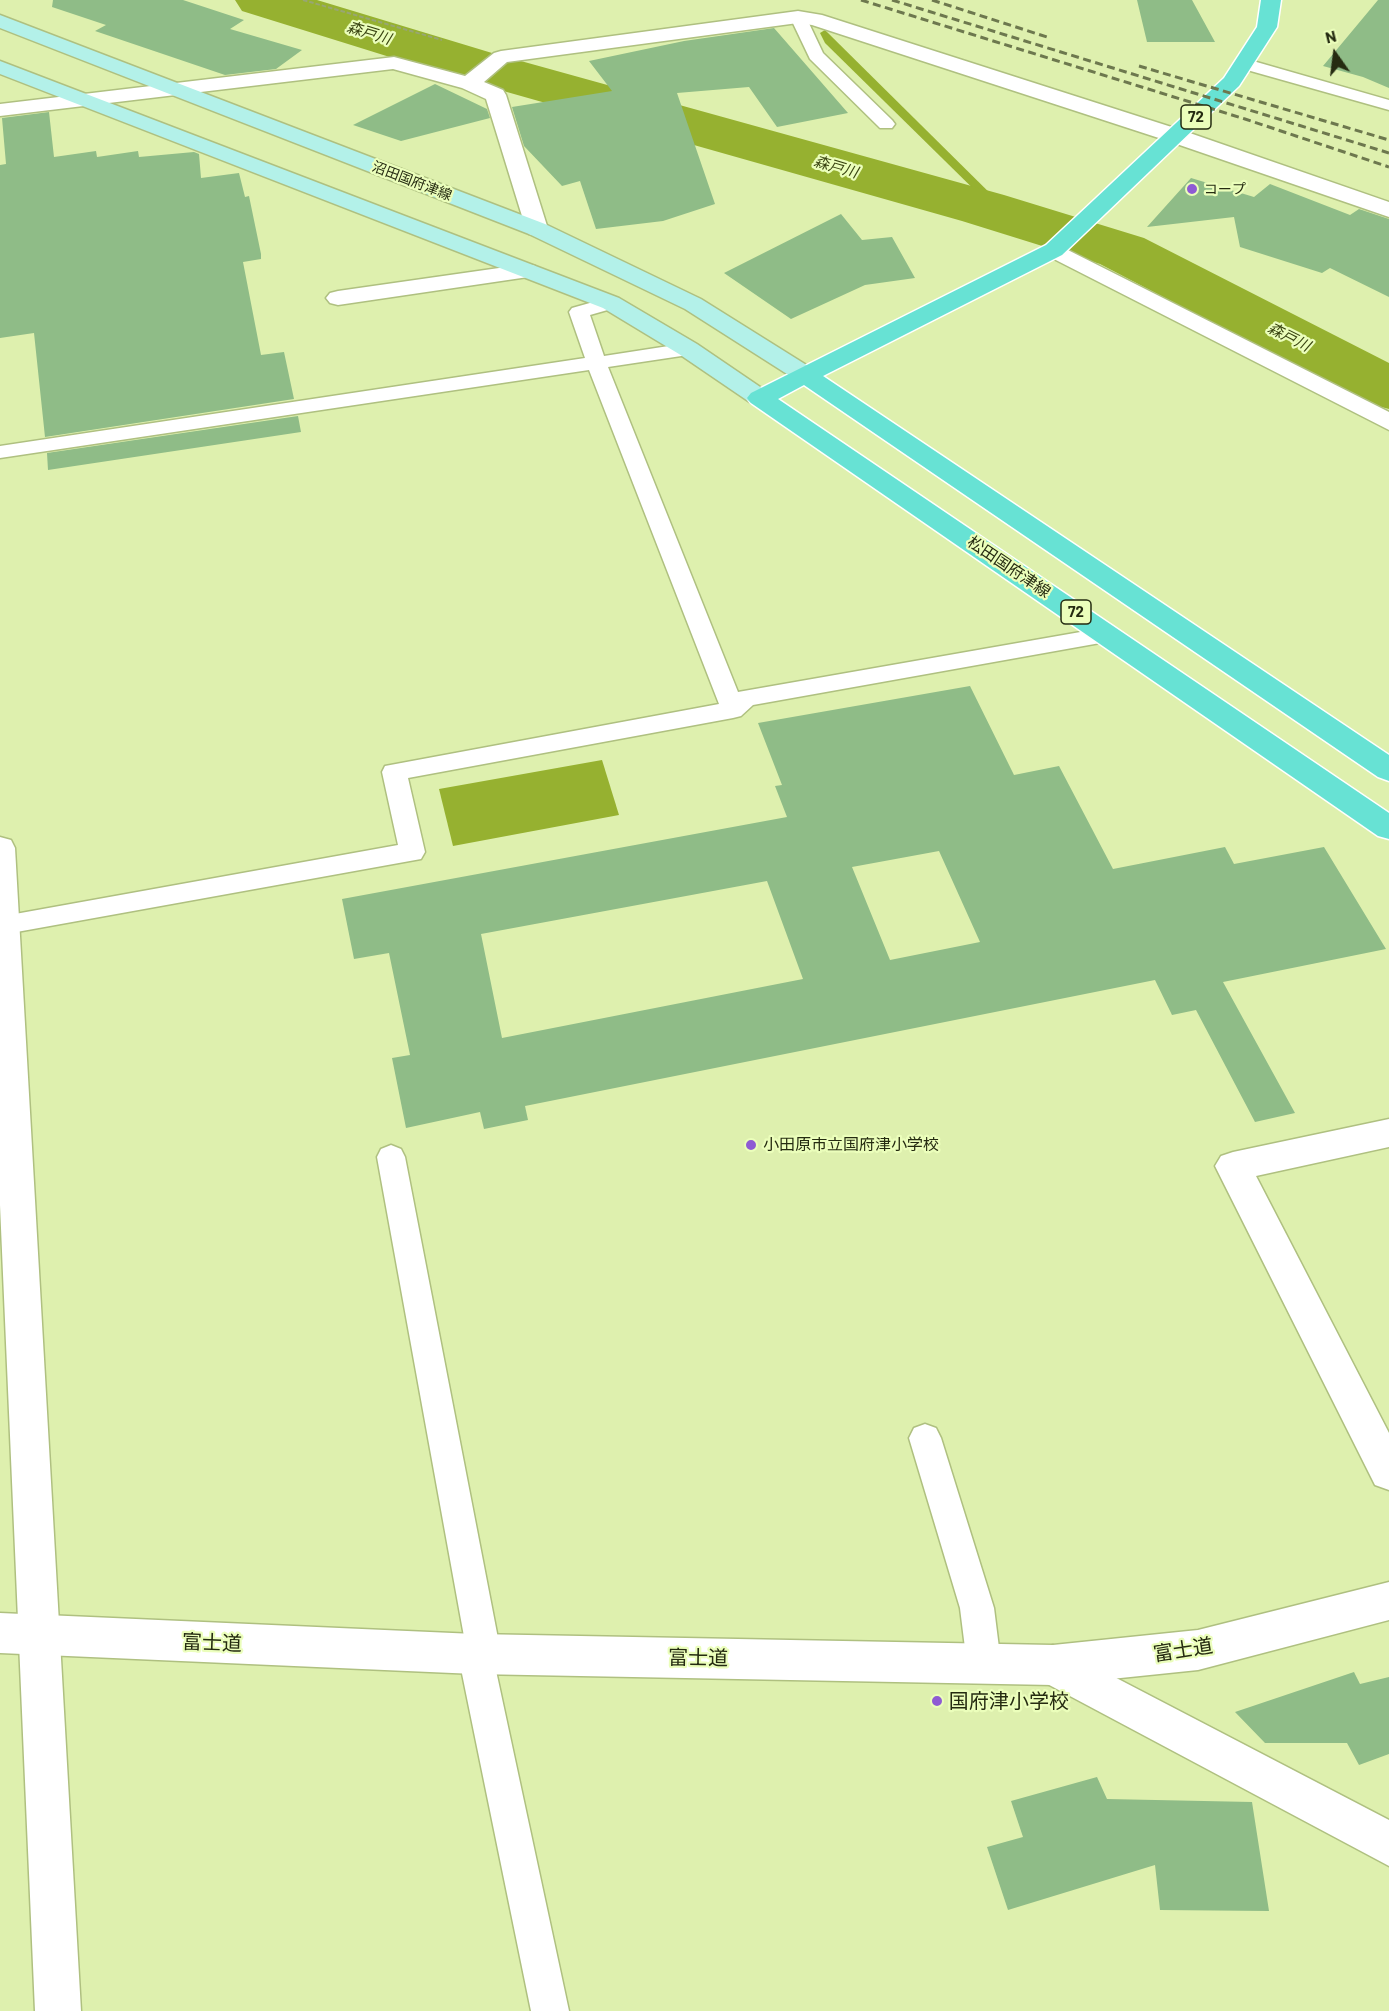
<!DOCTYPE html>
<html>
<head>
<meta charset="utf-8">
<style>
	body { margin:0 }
	#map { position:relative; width:1389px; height:2011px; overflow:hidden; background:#def0ae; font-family:Barlow,sans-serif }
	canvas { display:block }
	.north { position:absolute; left:1305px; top:24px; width:60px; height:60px; -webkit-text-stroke:4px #ebfebb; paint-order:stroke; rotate:346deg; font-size:16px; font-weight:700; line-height:24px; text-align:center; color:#252b11 }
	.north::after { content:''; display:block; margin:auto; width:21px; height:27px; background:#252b11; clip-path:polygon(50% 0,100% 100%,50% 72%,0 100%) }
</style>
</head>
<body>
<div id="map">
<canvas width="1389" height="2011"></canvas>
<div class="north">N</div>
</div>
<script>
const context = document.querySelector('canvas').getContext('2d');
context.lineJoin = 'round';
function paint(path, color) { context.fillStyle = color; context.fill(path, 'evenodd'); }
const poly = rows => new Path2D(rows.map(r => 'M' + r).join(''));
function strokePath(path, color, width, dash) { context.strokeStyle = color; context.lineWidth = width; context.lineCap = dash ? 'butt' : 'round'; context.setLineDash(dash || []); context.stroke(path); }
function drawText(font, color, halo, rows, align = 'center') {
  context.font = font + ' Barlow,"Noto Sans JP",sans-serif'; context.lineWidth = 4.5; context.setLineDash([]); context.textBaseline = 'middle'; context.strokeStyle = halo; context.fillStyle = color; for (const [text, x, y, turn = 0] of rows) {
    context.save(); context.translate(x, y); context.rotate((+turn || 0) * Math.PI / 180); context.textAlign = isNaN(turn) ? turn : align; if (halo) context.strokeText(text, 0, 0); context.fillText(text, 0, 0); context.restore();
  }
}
const water = poly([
	[602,760,619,815,453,846,439,789]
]);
const stream = poly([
	[825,30,1010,213,1010,217,1002,217,825,43,820,33,825,30]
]);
const river = poly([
	[235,0,317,0,492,53,1004,195,1144,238,1389,363,1389,409,1366,403,1100,264,962,221,454,77,242,11,235,0]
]);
const building = poly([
	[53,0,183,0,244,20,230,29,302,50,276,69,225,75,95,31,106,25,52,7],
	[1137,0,1192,0,1215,42,1147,42],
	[1378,0,1389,0,1389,88,1363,77,1323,66],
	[774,28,848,113,777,127,749,87,677,93,715,204,663,221,596,229,580,181,562,186,524,146,512,107,612,91,589,61,684,41],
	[435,84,487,109,490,118,401,141,353,125],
	[49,112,54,157,96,151,97,157,138,151,139,157,194,152,199,154,201,178,239,173,245,197,249,196,261,254,261,259,243,262,261,355,284,352,294,399,45,437,34,333,0,338,0,165,6,164,2,118],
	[1191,178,1254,197,1270,184,1350,215,1359,209,1389,219,1389,297,1330,268,1322,273,1240,247,1234,217,1147,227],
	[841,214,862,240,892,237,915,278,865,285,791,319,724,273],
	[298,416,301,432,48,470,47,453],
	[970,686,1014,775,1059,766,1113,869,1225,847,1234,864,1324,847,1386,949,1223,982,1295,1113,1255,1122,1196,1010,1172,1015,1155,980,525,1106,528,1120,484,1129,480,1112,406,1128,392,1058,410,1055,389,953,354,959,342,899,787,817,775,786,782,785,758,723],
	[939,851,980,942,890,960,852,867],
	[767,881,803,979,502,1038,481,934],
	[1354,1672,1360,1684,1389,1677,1389,1754,1359,1765,1347,1743,1265,1743,1235,1712],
	[1097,1777,1107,1799,1252,1802,1269,1911,1160,1910,1155,1865,1008,1910,987,1847,1023,1837,1011,1801]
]);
const path = poly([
	[303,0,442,40]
]);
const service = poly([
	[798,12,806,17,823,53,892,120,895,124,892,128,880,128,810,59,790,17,798,12],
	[1246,59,1389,100,1389,110,1240,68,1237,64,1246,59],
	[611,297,621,303,618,307,590,315,604,356,688,343,695,345,698,349,695,353,688,355,608,367,738,692,1109,627,1117,630,1121,635,1117,640,753,705,741,716,733,718,408,778,425,852,421,859,0,935,0,917,4,916,398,845,382,772,385,766,719,704,589,370,0,458,0,446,585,358,569,312,572,308,611,297],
	[391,1145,401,1149,405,1157,501,1654,495,1666,569,2011,531,2011,458,1654,465,1642,377,1157,381,1149,391,1145],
	[925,1424,936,1428,941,1438,994,1608,1001,1664,996,1676,984,1681,972,1676,967,1664,960,1608,909,1438,914,1428,925,1424]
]);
const minor = poly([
	[798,11,822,15,1184,131,1389,202,1389,217,1168,141,812,25,798,23,507,62,484,82,503,90,506,95,548,229,545,234,537,236,529,234,526,229,486,99,462,88,393,69,0,116,0,104,394,57,465,76,494,53,501,51,798,11],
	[1054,243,1389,412,1389,430,1046,255,1042,250,1046,245,1054,243],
	[527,264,535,266,539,271,535,276,338,305,330,303,326,298,330,293,338,291,527,264],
	[0,837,11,840,15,848,81,2011,35,2011,0,1205,0,837],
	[1389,1119,1389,1147,1256,1176,1389,1433,1389,1490,1375,1485,1215,1166,1221,1156,1233,1152,1389,1119],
	[1053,1645,1389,1820,1389,1866,1038,1679,1032,1665,1038,1651,1053,1645]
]);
const tertiary = poly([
	[1389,1582,1389,1620,1198,1670,1053,1685,475,1674,0,1653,0,1613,475,1634,1053,1645,1198,1630,1389,1582]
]);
const secondary = poly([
	[0,15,545,224,701,299,816,371,819,376,816,381,807,383,798,381,685,309,529,234,0,28,0,15],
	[0,61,619,298,697,344,769,393,773,398,769,403,760,406,751,403,679,354,603,308,0,74,0,61]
]);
const primary = poly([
	[1261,0,1281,0,1277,27,1239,86,1062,255,823,376,1389,755,1389,781,1378,777,804,385,778,399,1389,813,1389,839,1378,836,751,403,747,398,751,393,1046,245,1224,78,1257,27,1261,0]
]);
const rail = poly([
	[861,0,1245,119,1389,167],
	[892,0,1389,153],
	[932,0,1047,37],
	[1139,66,1389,140]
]);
const markers = [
	[1192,189,6,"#8e5bd3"],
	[751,1145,6,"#8e5bd3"],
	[937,1701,6,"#8e5bd3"]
];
const farStreetnames = [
	["沼田国府津線",412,181,21]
];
const farPoinames = [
	["コープ",1204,189]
];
const farWaternames = [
	["森戸川",369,33,17],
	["森戸川",836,167,16],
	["森戸川",1289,337,27]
];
const shields = [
	[1196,117,30],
	[1076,612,30]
];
const shieldNames = [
	["72",1196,117],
	["72",1076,612]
];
const streetNames = [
	["松田国府津線",1009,567,34]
];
const poiNames = [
	["小田原市立国府津小学校",763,1145]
];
const nearStreetnames = [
	["富士道",212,1643,2],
	["富士道",1183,1650,-9],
	["富士道",698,1658,1]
];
const nearPoinames = [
	["国府津小学校",949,1701]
];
paint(water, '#96b130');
paint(stream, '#96b130');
paint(river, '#96b130');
paint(building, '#8fbc87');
strokePath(service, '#afc080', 3);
strokePath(minor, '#afc080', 3);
strokePath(tertiary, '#afc080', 3);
strokePath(secondary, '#afc080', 3);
strokePath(primary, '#fff', 3);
strokePath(path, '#98a673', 2, [4.5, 2]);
paint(service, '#fff');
paint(minor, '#fff');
paint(tertiary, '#fff');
paint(secondary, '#b3f1e9');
paint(primary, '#67e2d4');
strokePath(rail, '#6d784e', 3, [8, 4.5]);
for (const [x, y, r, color] of markers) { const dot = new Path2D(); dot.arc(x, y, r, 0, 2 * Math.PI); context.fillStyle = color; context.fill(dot); strokePath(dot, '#ebfebb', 2); }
drawText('14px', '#252b11', '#ebfebb', farStreetnames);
drawText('14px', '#252b11', '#ebfebb', farPoinames, 'left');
drawText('italic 15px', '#384310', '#ebfebb', farWaternames);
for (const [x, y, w] of shields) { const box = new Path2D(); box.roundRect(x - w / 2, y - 12, w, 24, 4.5); context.fillStyle = '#ebfebb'; context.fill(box); strokePath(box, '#252b11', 1.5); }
drawText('bold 15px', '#252b11', null, shieldNames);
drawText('16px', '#252b11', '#ebfebb', streetNames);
drawText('16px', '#252b11', '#ebfebb', poiNames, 'left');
drawText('20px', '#252b11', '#ebfebb', nearStreetnames);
drawText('20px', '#252b11', '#ebfebb', nearPoinames, 'left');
</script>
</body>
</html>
